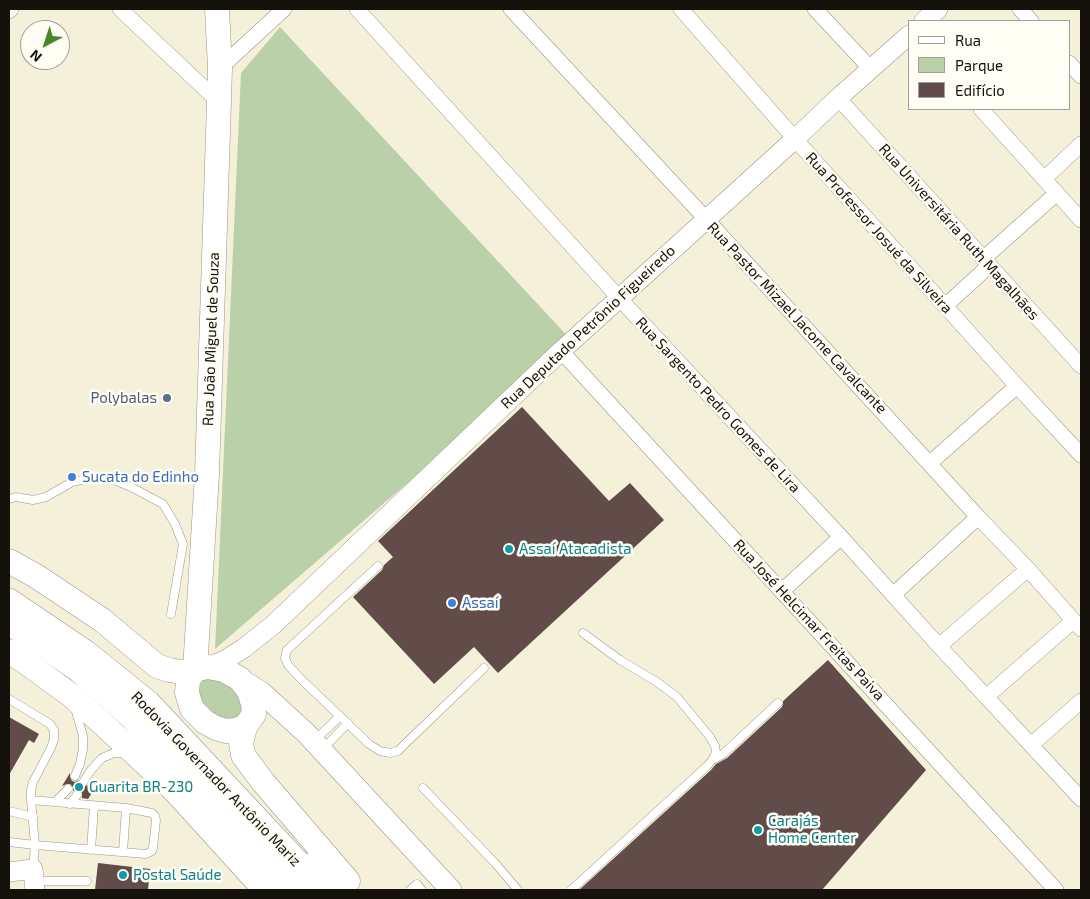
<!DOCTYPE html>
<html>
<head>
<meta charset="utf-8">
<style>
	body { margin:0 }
	#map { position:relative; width:1090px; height:899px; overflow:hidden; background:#f4f0da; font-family:"Exo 2",sans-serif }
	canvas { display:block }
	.frame { position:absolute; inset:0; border:10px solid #14120b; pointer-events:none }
	.legend { position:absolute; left:908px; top:20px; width:162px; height:90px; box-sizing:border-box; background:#fffdf4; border:1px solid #a19f97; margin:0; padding:6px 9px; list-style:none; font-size:15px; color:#14120b }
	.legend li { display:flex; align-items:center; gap:10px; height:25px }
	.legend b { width:25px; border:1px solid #a19f97 }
	.north { position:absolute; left:20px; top:20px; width:50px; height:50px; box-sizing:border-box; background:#fffdf4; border:1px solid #a19f97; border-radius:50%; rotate:220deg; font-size:14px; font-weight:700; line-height:20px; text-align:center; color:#14120b }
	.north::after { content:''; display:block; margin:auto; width:18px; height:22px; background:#45882b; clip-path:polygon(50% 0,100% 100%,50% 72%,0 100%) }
</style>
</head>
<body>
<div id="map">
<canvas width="1090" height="899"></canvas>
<div class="frame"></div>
<ul class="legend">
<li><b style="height:6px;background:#fff"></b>Rua</li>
<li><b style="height:14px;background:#bad0a8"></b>Parque</li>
<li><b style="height:14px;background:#614c49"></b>Edifício</li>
</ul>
<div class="north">N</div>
</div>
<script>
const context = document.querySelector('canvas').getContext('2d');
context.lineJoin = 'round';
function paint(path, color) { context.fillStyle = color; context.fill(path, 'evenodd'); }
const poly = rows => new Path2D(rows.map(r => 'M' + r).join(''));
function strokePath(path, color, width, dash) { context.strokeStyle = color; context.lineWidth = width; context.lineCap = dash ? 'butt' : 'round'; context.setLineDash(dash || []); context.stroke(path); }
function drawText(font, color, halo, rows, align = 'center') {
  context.font = font + ' "Exo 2",sans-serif'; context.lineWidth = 5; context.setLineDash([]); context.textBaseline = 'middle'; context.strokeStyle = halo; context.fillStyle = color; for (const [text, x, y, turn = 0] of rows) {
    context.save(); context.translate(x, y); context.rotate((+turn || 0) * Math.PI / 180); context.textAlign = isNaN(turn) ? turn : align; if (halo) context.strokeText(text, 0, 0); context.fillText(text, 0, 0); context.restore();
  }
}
const green = poly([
	[280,27,572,341,215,649,241,73],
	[206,677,227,681,247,709,234,725,206,715,196,685]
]);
const building = poly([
	[522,407,609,501,630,483,664,520,498,673,474,647,434,684,353,597,382,570,384,565,393,557,378,541],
	[828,660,926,770,822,890,579,890,711,770,716,764,727,758,782,707,783,704,783,701],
	[9,717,39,734,34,743,29,740,9,775],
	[70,773,70,777,72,781,75,782,78,780,79,784,81,786,86,786,89,784,95,788,88,799,82,798,82,793,80,790,77,789,73,791,73,787,70,784,67,784,62,786],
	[98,863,150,869,148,890,95,890]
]);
const service = poly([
	[9,499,16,497,33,500,46,497,72,482,96,477,114,480,131,487,163,504,175,524,183,544,171,614],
	[378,566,287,650,285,658,288,665,302,680,369,744,380,751,390,753,398,751,406,743,484,668],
	[9,699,50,724,54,730,54,739,51,748,33,782,31,790,31,800],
	[314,741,340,716],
	[323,749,348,723],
	[714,759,723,754,778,703],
	[75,776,80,764,83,749,83,736,75,708],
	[84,781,91,770,102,758,114,753,127,753],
	[423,788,495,863,518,890],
	[55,802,68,789],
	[70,804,77,795],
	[9,811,33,817],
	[9,842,35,845,146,854,152,851,153,848,156,820,155,816,152,813,126,808,31,800,35,845,33,869],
	[91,850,94,806],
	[123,852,126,808],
	[34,881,87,881],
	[410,890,417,884,422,890],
	[571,890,707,766,713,759,716,752,715,746,710,737,677,697,657,682,620,660,583,633]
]);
const minor = poly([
	[120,9,219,102],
	[357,9,620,299,841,537,939,646,1081,799],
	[511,9,706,219,978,517,1028,569,1081,629],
	[681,9,795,139,1017,386,1081,455],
	[815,9,871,69],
	[1020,9,1031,21],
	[9,11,11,9],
	[1069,63,1081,76],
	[220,68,284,9],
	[838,98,1081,366],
	[981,109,1081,220],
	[1044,179,1081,144],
	[983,259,1057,193],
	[945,306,989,266],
	[561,351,1056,890],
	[930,463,1017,386],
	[782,591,841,537],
	[893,595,978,517],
	[939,646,1028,569],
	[986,697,1073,621],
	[1031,745,1081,701]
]);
const tertiary = poly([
	[924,21,938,9],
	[208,667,225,660,244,648,273,625,561,351,795,139,838,98,909,35],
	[9,872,33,869,35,890]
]);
const secondary = poly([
	[240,679,261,692,306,733,451,890]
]);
const primary = poly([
	[217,9,220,68,219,102,207,474,195,670,188,680,187,693,192,709,205,722,216,728,226,731,236,730,245,727],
	[9,561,36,576,102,620,157,666,169,670,182,672,208,667,224,670,240,679,249,691,253,704,254,714,245,727,241,743,243,755,263,782,348,881],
	[9,651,31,666,72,696,102,723,176,792,265,890]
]);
const trunk = poly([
	[9,601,86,653,148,703,323,890],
	[9,622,78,669,132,717,292,890],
	[316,863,344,890]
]);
const markers = [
	[167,398,5,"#5c6f8a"],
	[72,477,5,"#3f7fe0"],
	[509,549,5,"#0f9aa8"],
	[452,603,5,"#3f7fe0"],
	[79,787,5,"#0f9aa8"],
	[758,830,5,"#0f9aa8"],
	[123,875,5,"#0f9aa8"]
];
const streetNames = [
	["Rua Universitária Ruth Magalhães",959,232,48],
	["Rua Professor Josué da Silveira",879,233,48],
	["Rua Pastor Mizael Jacome Cavalcante",797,318,47],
	["Rua Deputado Petrônio Figueiredo",588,327,-43],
	["Rua João Miguel de Souza",211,339,-88],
	["Rua Sargento Pedro Gomes de Lira",718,405,47],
	["Rua José Helcimar Freitas Paiva",809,620,47],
	["Rodovia Governador Antônio Mariz",216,779,46]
];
const serviceNames = [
	["Polybalas",157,398]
];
const shopNames = [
	["Sucata do Edinho",82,477],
	["Assaí",462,603]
];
const cultureNames = [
	["Assaí Atacadista",519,549],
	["Guarita BR-230",89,787],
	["Carajás",768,821],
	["Home Center",768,838],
	["Postal Saúde",133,875]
];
paint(green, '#bad0a8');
paint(building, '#614c49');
strokePath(service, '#9a9782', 9);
strokePath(minor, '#9a9782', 16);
strokePath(tertiary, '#9a9782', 20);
strokePath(secondary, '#9a9782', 22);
strokePath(primary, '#9a9782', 25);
strokePath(trunk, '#9a9782', 26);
strokePath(service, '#fff', 8);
strokePath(minor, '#fff', 15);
strokePath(tertiary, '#fff', 19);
strokePath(secondary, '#fff', 21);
strokePath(primary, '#fff', 24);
strokePath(trunk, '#fff', 25);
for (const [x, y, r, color] of markers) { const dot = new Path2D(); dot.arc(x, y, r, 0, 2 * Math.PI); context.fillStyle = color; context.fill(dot); strokePath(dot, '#fffdf4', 2); }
drawText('15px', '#14120b', '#fffdf4', streetNames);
drawText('15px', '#4e5e75', '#fffdf4', serviceNames, 'right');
drawText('15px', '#366cbe', '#fffdf4', shopNames, 'left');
drawText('15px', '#0d838f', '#fffdf4', cultureNames, 'left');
</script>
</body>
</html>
